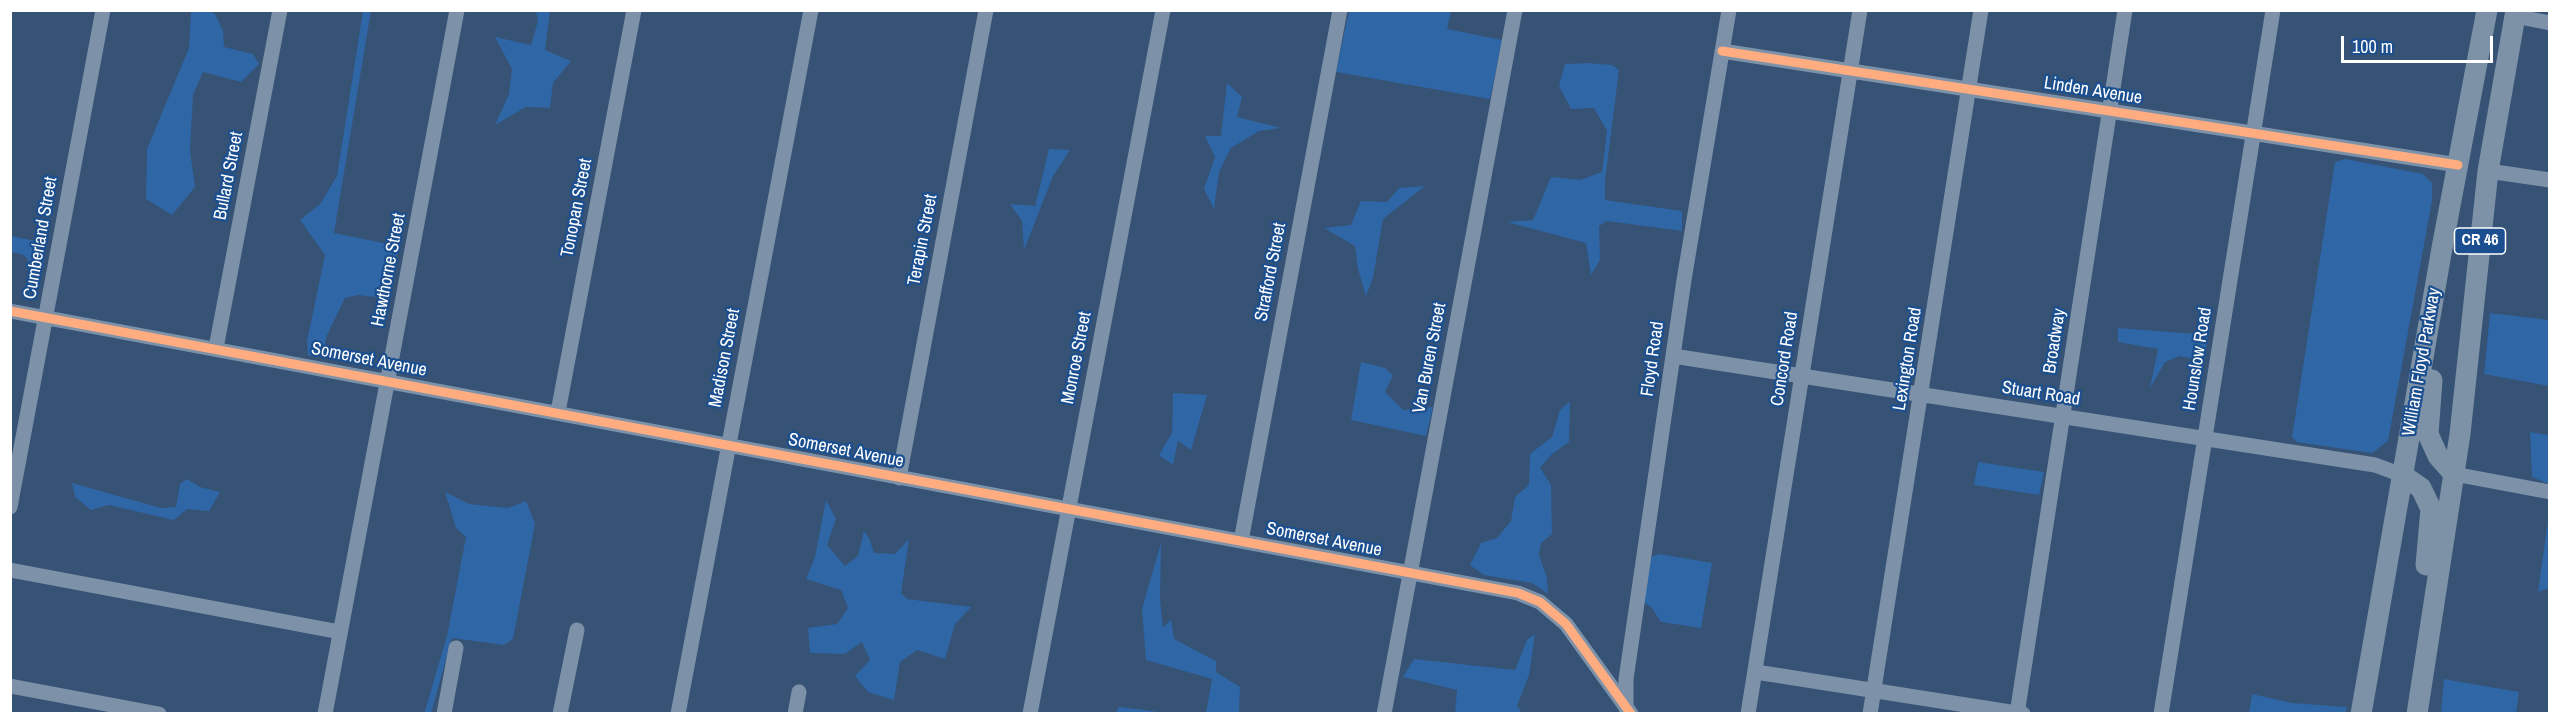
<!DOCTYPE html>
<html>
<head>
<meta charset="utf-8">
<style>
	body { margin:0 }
	#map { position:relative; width:2560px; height:724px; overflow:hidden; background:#365274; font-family:"Archivo Narrow",sans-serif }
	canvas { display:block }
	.frame { position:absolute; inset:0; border:12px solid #fff; pointer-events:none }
	.scale { position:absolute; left:2341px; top:36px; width:152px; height:27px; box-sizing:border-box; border:3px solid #fff; border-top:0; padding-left:8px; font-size:18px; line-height:21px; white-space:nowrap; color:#fff; -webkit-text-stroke:4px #1b4f8f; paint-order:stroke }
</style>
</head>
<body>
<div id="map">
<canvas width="2560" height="724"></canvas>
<div class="frame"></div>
<div class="scale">100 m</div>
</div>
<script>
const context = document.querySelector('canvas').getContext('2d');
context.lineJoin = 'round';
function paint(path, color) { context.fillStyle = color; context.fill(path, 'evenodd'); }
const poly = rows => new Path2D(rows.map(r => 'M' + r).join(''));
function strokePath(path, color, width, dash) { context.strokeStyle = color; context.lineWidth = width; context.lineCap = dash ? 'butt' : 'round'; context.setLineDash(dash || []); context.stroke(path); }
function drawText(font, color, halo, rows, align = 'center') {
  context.font = font + ' "Archivo Narrow",sans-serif'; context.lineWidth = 4.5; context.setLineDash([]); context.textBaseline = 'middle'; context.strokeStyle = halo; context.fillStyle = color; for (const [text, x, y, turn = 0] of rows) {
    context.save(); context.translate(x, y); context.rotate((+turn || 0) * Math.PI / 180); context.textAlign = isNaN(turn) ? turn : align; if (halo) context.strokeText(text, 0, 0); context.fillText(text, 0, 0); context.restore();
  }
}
const green = poly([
	[191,11,210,11,215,14,223,31,224,47,253,54,259,64,241,82,203,72,193,95,190,151,195,187,172,215,146,199,147,149,189,48],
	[363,11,371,11,334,233,393,245,398,248,390,299,358,295,345,298,327,335,323,353,308,356,307,341,325,255,300,220,320,204,337,176],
	[536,11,550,11,545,50,571,61,553,83,550,108,526,107,495,125,509,94,512,69,495,37,531,45,538,21],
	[1349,11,1451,11,1447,29,1502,40,1490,99,1336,72],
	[1588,63,1612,65,1619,70,1605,181,1605,200,1682,211,1682,231,1607,221,1599,226,1600,260,1591,275,1586,243,1507,222,1533,220,1551,177,1580,180,1602,172,1607,131,1594,108,1571,109,1559,86,1565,64],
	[1227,83,1242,97,1237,117,1281,128,1259,131,1231,148,1219,172,1214,209,1204,189,1215,157,1205,136,1221,136],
	[1049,149,1070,150,1053,176,1024,250,1022,221,1010,204,1035,206],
	[2345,159,2423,174,2432,183,2432,201,2388,441,2372,453,2297,442,2292,437,2335,162],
	[1425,186,1383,219,1373,278,1366,296,1358,269,1355,246,1324,228,1351,225,1361,201,1387,202,1399,188],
	[11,236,41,242,44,267,32,265,24,255,11,252],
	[2490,313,2549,320,2549,386,2484,374],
	[2118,328,2208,335,2204,361,2180,356,2165,362,2150,388,2158,349,2118,342],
	[1361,362,1385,368,1393,375,1385,392,1403,410,1433,407,1426,436,1351,420],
	[1173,393,1207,395,1191,450,1178,441,1173,465,1159,455,1172,433],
	[1570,401,1569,442,1552,454,1540,468,1551,485,1552,534,1541,543,1539,555,1547,578,1548,594,1532,583,1484,575,1470,565,1481,543,1497,538,1511,521,1515,497,1529,485,1530,454,1552,437,1560,410],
	[2530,432,2549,435,2549,484,2532,477],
	[1978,462,2044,472,2039,495,1974,485],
	[187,479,200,487,220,492,209,511,187,509,174,520,109,505,91,510,75,497,72,483,161,508,176,507,180,484],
	[445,492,469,504,508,508,526,501,535,524,513,639,504,645,452,638,431,713,424,714,447,636,466,537,456,528],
	[826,500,836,519,827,545,845,566,858,556,864,531,869,538,874,553,895,554,909,539,901,593,907,599,971,607,955,624,945,659,917,650,900,662,894,700,868,692,855,676,870,660,862,642,845,654,810,653,808,628,837,624,848,608,841,590,806,579,815,557],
	[2549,514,2549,588,2538,592],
	[1161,543,1160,600,1163,628,1171,619,1174,639,1216,661,1216,672,1240,687,1239,713,1206,713,1212,679,1146,660,1142,609],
	[1659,554,1712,563,1701,628,1661,622,1652,608,1642,601,1649,558],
	[1535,634,1529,675,1517,706,1522,713,1455,713,1457,690,1403,677,1414,659,1515,670,1527,640],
	[2444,679,2519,692,2516,713,2441,713],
	[2252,694,2292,703,2347,707,2345,713,2249,713],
	[1119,707,1137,709,1165,713,1115,713]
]);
const minor = poly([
	[2515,16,2550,23],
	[1722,51,2458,165],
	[2488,171,2550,180],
	[10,311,1518,593,1540,602,1566,624,1631,714],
	[216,348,280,10],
	[1673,356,2375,465,2402,475],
	[558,412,634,10],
	[2454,474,2550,492],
	[899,478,986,10],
	[10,507,103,10],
	[1241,541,1340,10],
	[10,570,340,632],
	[1756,672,2023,714],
	[10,686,159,714],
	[1626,708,1626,679,1684,280,1729,10],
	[325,714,457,10],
	[444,714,456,648],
	[560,714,577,630],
	[678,714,811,10],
	[795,714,799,692],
	[1030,714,1163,10],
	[1384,714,1515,10],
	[1748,714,1860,10],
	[1870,714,1981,10],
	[2017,714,2125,10],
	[2161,714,2273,10]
]);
const highway = poly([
	[2432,380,2428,434,2438,456,2454,474],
	[2402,475,2421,488,2431,509,2426,565],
	[2361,714,2442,248,2487,10],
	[2417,714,2460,434,2488,171,2516,10]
]);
const cycleway = poly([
	[1722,51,2458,165],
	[10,311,1518,593,1540,602,1566,624,1631,714]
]);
const shields = [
	[2480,241,51]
];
const shieldNames = [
	["CR 46",2480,241]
];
const streetNames = [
	["Linden Avenue",2093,91,9],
	["Bullard Street",229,176,-79],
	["Tonopan Street",577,208,-79],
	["Cumberland Street",41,238,-80],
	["Terapin Street",923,240,-79],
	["Hawthorne Street",389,270,-79],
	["Strafford Street",1271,272,-79],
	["Broadway",2055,341,-81],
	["Madison Street",725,358,-79],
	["Monroe Street",1077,358,-79],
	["Van Buren Street",1430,358,-79],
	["Floyd Road",1653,359,-82],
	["Concord Road",1785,359,-81],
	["Lexington Road",1908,359,-81],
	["Hounslow Road",2198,359,-81],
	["Somerset Avenue",369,360,11],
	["William Floyd Parkway",2422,362,-80],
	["Stuart Road",2041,394,9],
	["Somerset Avenue",846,451,11],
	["Somerset Avenue",1324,540,11]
];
paint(green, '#2f66a5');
strokePath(minor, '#7d92a8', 15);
strokePath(highway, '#7e92a7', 21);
strokePath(cycleway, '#ffac80', 9);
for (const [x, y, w] of shields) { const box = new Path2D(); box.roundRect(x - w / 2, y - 13, w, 26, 4.5); context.fillStyle = '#1b4f8f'; context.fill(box); strokePath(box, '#fff', 1.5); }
drawText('bold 16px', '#fff', null, shieldNames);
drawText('18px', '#fff', '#1b4f8f', streetNames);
</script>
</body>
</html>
